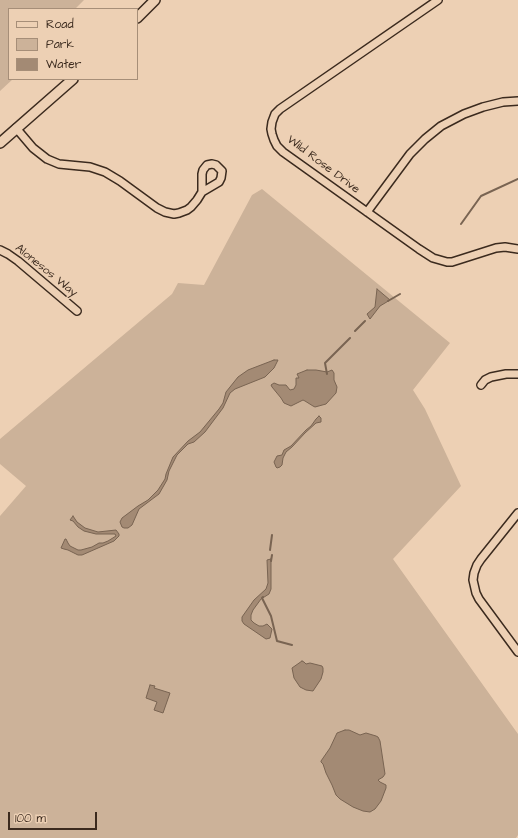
<!DOCTYPE html>
<html>
<head>
<meta charset="utf-8">
<style>
	body { margin:0 }
	#map { position:relative; width:518px; height:838px; overflow:hidden; background:#edd0b4; font-family:"Architects Daughter",sans-serif }
	canvas { display:block }
	.legend { position:absolute; left:8px; top:8px; width:130px; height:72px; box-sizing:border-box; background:#edd0b4; border:1px solid #a68e78; margin:0; padding:5px 7px; list-style:none; font-size:12px; color:#3b2a1e }
	.legend li { display:flex; align-items:center; gap:8px; height:20px }
	.legend b { width:20px; border:1px solid #a68e78 }
	.scale { position:absolute; left:8px; top:812px; width:89px; height:18px; box-sizing:border-box; border:2px solid #3b2a1e; border-top:0; padding-left:5px; font-size:12px; line-height:14px; white-space:nowrap; color:#3b2a1e; -webkit-text-stroke:3px #edd0b4; paint-order:stroke }
</style>
</head>
<body>
<div id="map">
<canvas width="518" height="838"></canvas>
<ul class="legend">
<li><b style="height:5px;background:#edd0b4"></b>Road</li>
<li><b style="height:11px;background:#ccb299"></b>Park</li>
<li><b style="height:11px;background:#a38a74"></b>Water</li>
</ul>
<div class="scale">100 m</div>
</div>
<script>
const context = document.querySelector('canvas').getContext('2d');
context.lineJoin = 'round';
function paint(path, color) { context.fillStyle = color; context.fill(path, 'evenodd'); }
const poly = rows => new Path2D(rows.map(r => 'M' + r).join(''));
function strokePath(path, color, width, dash) { context.strokeStyle = color; context.lineWidth = width; context.lineCap = dash ? 'butt' : 'round'; context.setLineDash(dash || []); context.stroke(path); }
function drawText(font, color, halo, rows, align = 'center') {
  context.font = font + ' "Architects Daughter",sans-serif'; context.lineWidth = 3; context.setLineDash([]); context.textBaseline = 'middle'; context.strokeStyle = halo; context.fillStyle = color; for (const [text, x, y, turn = 0] of rows) {
    context.save(); context.translate(x, y); context.rotate((+turn || 0) * Math.PI / 180); context.textAlign = isNaN(turn) ? turn : align; if (halo) context.strokeText(text, 0, 0); context.fillText(text, 0, 0); context.restore();
  }
}
const green = poly([
	[0,0,84,0,75,9,9,9,9,79,13,79,0,91],
	[262,189,450,343,413,390,425,409,461,486,393,559,518,734,518,835,516,838,0,838,0,516,26,486,0,464,0,439,172,294,178,283,204,285,252,195]
]);
const water = poly([
	[377,289,390,300,380,306,370,319,367,314,375,307,377,289],
	[274,360,278,360,274,368,265,377,235,389,230,393,223,408,205,432,194,442,188,444,177,455,169,471,167,480,159,494,139,509,132,525,128,528,124,528,122,527,120,522,122,518,138,506,148,500,158,490,165,479,166,474,173,457,188,441,200,432,219,409,223,403,226,392,238,377,248,370,274,360],
	[307,370,316,370,327,372,332,370,334,373,334,380,337,387,336,393,326,404,315,407,313,406,305,401,303,400,291,406,284,403,281,398,272,387,271,385,274,383,279,385,286,385,290,390,294,389,296,385,296,378,299,378,297,374,307,370],
	[319,416,321,418,321,422,316,423,305,433,292,447,286,452,283,458,282,465,280,467,277,468,276,467,274,462,277,456,282,455,284,450,291,446,306,430,311,426,316,419,319,416],
	[73,516,77,522,85,528,98,532,116,530,119,534,119,536,114,541,82,555,78,555,68,550,64,549,61,548,65,539,66,539,68,543,70,546,78,550,81,550,92,547,99,543,103,543,108,541,116,536,115,534,96,534,84,531,78,527,73,521,70,520,73,516],
	[271,559,271,589,269,594,261,599,253,610,251,615,251,620,254,623,259,626,263,626,267,624,272,629,270,638,266,639,244,624,242,621,242,617,254,600,266,589,268,583,267,560,271,559],
	[302,661,304,662,306,664,310,663,322,666,323,668,323,672,321,679,313,691,306,690,300,687,294,678,292,668,302,661],
	[150,685,155,686,154,688,170,693,163,713,154,710,157,702,146,698,150,685],
	[345,730,349,730,360,735,366,733,376,736,378,737,380,741,385,774,383,777,378,780,380,782,386,785,386,788,381,801,375,809,370,812,363,811,353,807,340,799,336,795,332,785,326,773,323,764,321,762,321,761,330,748,337,733,345,730]
]);
const stream = poly([
	[461,224,481,196,518,179],
	[388,301,400,294],
	[355,331,365,321],
	[327,374,325,363,350,338],
	[270,550,272,535],
	[271,561,272,555],
	[263,597,262,598,271,616,277,641,292,645]
]);
const minor = poly([
	[438,0,280,109,275,114,272,122,271,129,272,134,274,140,277,146,283,152,419,249,433,258,447,262,452,262,496,248,505,247,518,249],
	[16,128,33,148,47,159,59,164,90,167,105,172,120,181,157,208,165,212,174,214,179,213,187,210,191,207,197,200,202,192,202,174,203,170,207,165,212,164,216,165,222,171,221,178,219,182,202,192],
	[367,212,410,154,425,139,441,126,464,114,483,107,503,102,518,101],
	[0,250,8,254,18,261,77,311],
	[481,385,485,380,491,377,506,374,518,374],
	[518,513,481,559,477,565,474,573,473,580,476,593,479,599,518,652]
]);
const major = poly([
	[137,18,155,0],
	[0,143,73,79]
]);
const streetNames = [
	["Wild Rose Drive",323,165,37],
	["Alonesos Way",46,271,39]
];
paint(green, '#ccb299');
paint(water, '#a38a74');
strokePath(water, '#796452', 1);
strokePath(stream, '#796452', 2);
strokePath(minor, '#3b2a1e', 10);
strokePath(major, '#3b2a1e', 12);
strokePath(minor, '#edd0b4', 7);
strokePath(major, '#edd0b4', 9);
drawText('12px', '#3b2a1e', '#edd0b4', streetNames);
</script>
</body>
</html>
